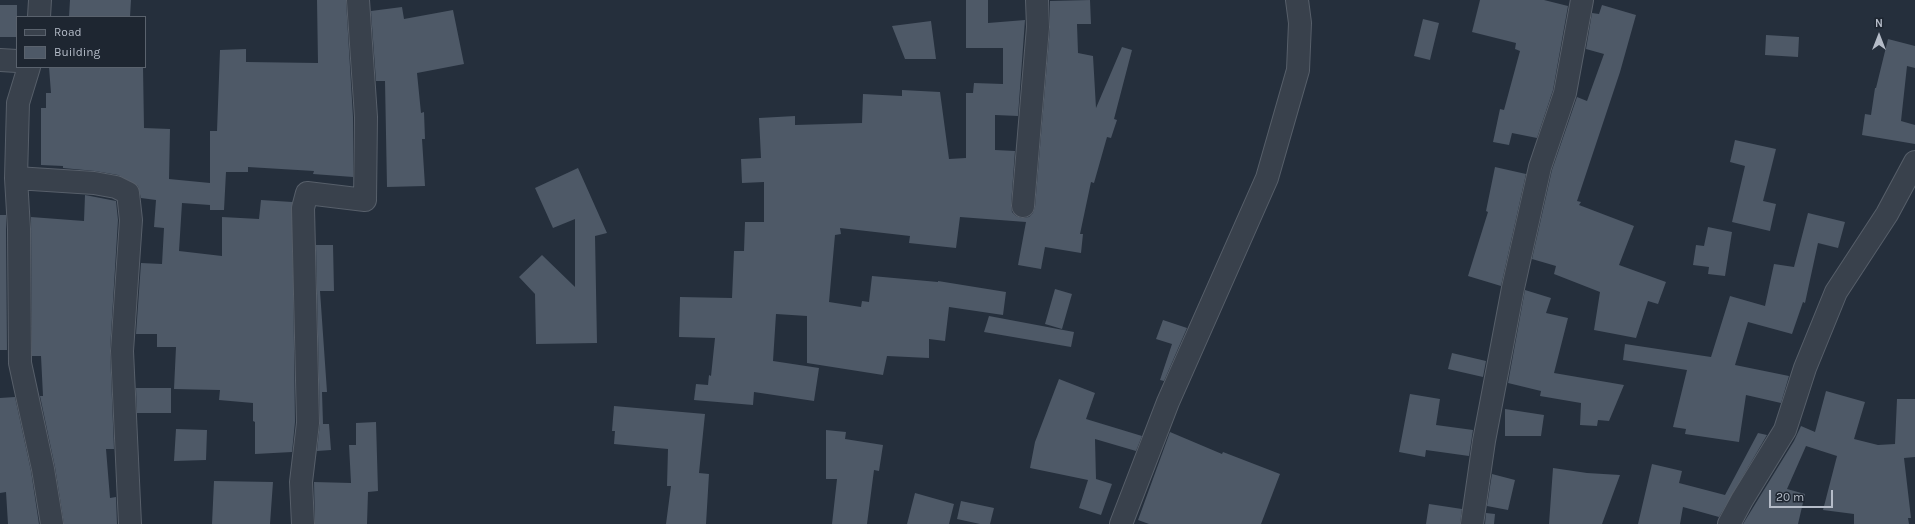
<!DOCTYPE html>
<html>
<head>
<meta charset="utf-8">
<style>
	body { margin:0 }
	#map { position:relative; width:1915px; height:524px; overflow:hidden; background:#252f3c; font-family:Karla,sans-serif }
	canvas { display:block }
	.legend { position:absolute; left:16px; top:16px; width:130px; height:52px; box-sizing:border-box; background:#1e2631; border:1px solid #5a626d; margin:0; padding:5px 7px; list-style:none; font-size:12px; color:#b5bcc8 }
	.legend li { display:flex; align-items:center; gap:8px; height:20px }
	.legend b { width:20px; border:1px solid #5a626d }
	.north { position:absolute; left:1859px; top:16px; width:40px; height:40px; -webkit-text-stroke:3px #1e2631; paint-order:stroke; rotate:0deg; font-size:11px; font-weight:700; line-height:16px; text-align:center; color:#b5bcc8 }
	.north::after { content:''; display:block; margin:auto; width:14px; height:18px; background:#b5bcc8; clip-path:polygon(50% 0,100% 100%,50% 72%,0 100%) }
	.scale { position:absolute; left:1769px; top:490px; width:64px; height:18px; box-sizing:border-box; border:2px solid #b5bcc8; border-top:0; padding-left:5px; font-size:12px; line-height:14px; white-space:nowrap; color:#b5bcc8; -webkit-text-stroke:3px #1e2631; paint-order:stroke }
</style>
</head>
<body>
<div id="map">
<canvas width="1915" height="524"></canvas>
<ul class="legend">
<li><b style="height:5px;background:#39414c"></b>Road</li>
<li><b style="height:11px;background:#4e5967"></b>Building</li>
</ul>
<div class="north">N</div>
<div class="scale">20 m</div>
</div>
<script>
const context = document.querySelector('canvas').getContext('2d');
context.lineJoin = 'round';
function paint(path, color) { context.fillStyle = color; context.fill(path, 'evenodd'); }
const poly = rows => new Path2D(rows.map(r => 'M' + r).join(''));
function strokePath(path, color, width, dash) { context.strokeStyle = color; context.lineWidth = width; context.lineCap = dash ? 'butt' : 'round'; context.setLineDash(dash || []); context.stroke(path); }
const building = poly([
	[70,0,131,0,130,17,69,17],
	[317,0,346,0,353,117,353,177,313,174,314,171,248,167,248,172,226,172,224,210,210,210,210,205,182,203,179,251,222,256,222,217,259,219,261,200,292,202,295,422,292,452,255,454,255,422,253,421,253,403,219,400,220,390,174,389,176,347,157,347,157,334,136,334,141,263,162,264,164,228,154,227,156,200,141,198,138,186,118,175,95,171,63,168,63,166,41,165,41,108,46,108,46,93,51,93,49,67,143,67,144,128,170,129,169,179,210,183,210,131,217,131,220,50,246,49,246,62,318,63],
	[966,0,988,0,988,23,1025,20,1018,116,995,115,995,150,1015,151,1011,205,1012,212,1016,216,1022,218,1029,217,1033,213,1035,207,1050,28,1050,1,1090,0,1091,24,1077,24,1078,53,1093,56,1096,108,1122,47,1132,50,1114,119,1117,120,1111,138,1107,137,1094,183,1091,182,1080,234,1083,234,1081,253,1045,247,1041,269,1018,265,1026,222,960,217,956,248,909,243,910,236,840,228,841,234,835,235,829,302,861,307,862,301,869,302,872,276,938,282,938,281,1006,292,1003,315,949,307,945,341,929,339,929,358,887,356,883,375,807,363,807,316,776,314,773,361,819,368,814,401,754,392,753,405,694,400,696,384,708,385,709,375,711,376,715,338,679,337,680,297,732,298,734,251,744,251,745,222,764,222,764,182,742,183,741,159,761,158,759,118,795,116,795,125,862,123,863,94,902,96,902,90,940,92,949,159,966,158,966,93,973,93,974,83,1003,84,1003,48,966,48],
	[1480,0,1544,0,1568,6,1553,90,1537,138,1512,133,1509,145,1493,142,1500,109,1504,110,1520,51,1515,49,1516,43,1472,32],
	[0,5,17,5,17,37,0,37],
	[1602,5,1636,15,1620,72,1577,201,1581,202,1579,205,1634,226,1619,265,1666,282,1658,304,1648,301,1636,338,1594,330,1600,292,1554,274,1556,266,1532,259,1552,170,1577,97,1587,101,1604,54,1586,49,1592,13,1599,14],
	[402,7,404,19,453,10,464,64,417,73,421,113,424,112,425,139,422,139,425,186,387,187,385,81,376,81,371,11],
	[1423,19,1439,23,1430,60,1414,56],
	[931,21,936,59,905,59,892,26],
	[1766,35,1799,37,1798,57,1765,55],
	[1888,39,1915,46,1915,68,1907,66,1901,121,1915,125,1915,144,1862,135,1865,114,1871,115,1875,88,1876,88],
	[1735,140,1776,149,1763,201,1776,204,1770,231,1732,222,1745,166,1730,162],
	[1495,167,1526,174,1501,286,1468,276,1488,212,1486,211],
	[578,168,607,233,595,236,597,343,536,344,535,294,519,277,542,255,575,287,575,219,553,228,535,188],
	[85,195,116,201,118,220,110,350,114,449,106,449,110,498,116,497,117,524,64,524,55,467,40,396,43,396,41,356,32,356,31,217,84,221],
	[1808,213,1845,222,1838,248,1818,243,1805,303,1803,302,1792,334,1748,322,1735,365,1789,376,1781,403,1746,395,1739,442,1685,434,1686,429,1673,427,1687,370,1623,360,1625,344,1711,357,1730,296,1765,306,1774,264,1794,267],
	[0,215,6,215,6,229,7,350,0,350],
	[1708,227,1732,232,1725,276,1708,274,1709,267,1693,265,1696,245,1704,246],
	[316,245,333,245,334,291,320,291,327,392,322,392,323,424,329,424,331,450,317,451,320,423],
	[1055,289,1072,294,1062,329,1045,324],
	[1525,290,1551,298,1546,313,1568,318,1554,373,1624,385,1609,421,1598,420,1597,426,1580,425,1581,403,1540,396,1541,391,1508,383],
	[989,316,1074,332,1071,347,984,332],
	[1163,320,1187,328,1164,381,1160,380,1172,344,1156,339],
	[1452,353,1486,361,1483,377,1448,369],
	[1059,379,1095,393,1086,419,1142,436,1136,451,1095,439,1096,479,1112,484,1101,515,1079,508,1088,480,1030,468,1035,442],
	[136,388,171,388,171,413,137,413],
	[1826,391,1865,402,1854,439,1878,445,1895,444,1897,399,1915,399,1915,457,1904,458,1911,518,1908,518,1909,524,1854,524,1854,514,1823,510,1837,456,1806,446,1787,489,1805,494,1798,524,1743,524,1794,441,1801,426,1815,432],
	[1410,394,1440,399,1436,425,1473,430,1469,456,1426,450,1425,457,1399,452],
	[15,397,31,471,39,524,8,524,6,492,0,493,0,398],
	[614,406,705,414,699,473,709,474,706,524,666,524,671,486,667,486,668,449,614,444,615,431,612,431],
	[1505,409,1544,415,1541,436,1505,436],
	[376,422,378,491,368,492,367,524,315,524,314,482,351,483,349,445,356,445,356,423],
	[176,429,207,430,206,460,174,461],
	[826,430,846,432,845,439,883,445,879,471,874,470,867,524,832,524,837,479,826,479],
	[1170,432,1222,454,1223,452,1280,474,1261,524,1149,524,1138,520],
	[1758,433,1767,435,1719,517,1683,507,1680,524,1638,524,1652,464,1682,471,1679,483,1725,495],
	[1553,468,1587,473,1620,475,1602,524,1549,524],
	[1492,474,1515,480,1508,510,1487,506],
	[214,481,273,482,270,524,212,524],
	[915,493,954,504,949,524,907,524],
	[961,501,994,508,990,524,980,524,957,519],
	[1429,504,1462,509,1460,524,1426,524],
	[1486,513,1495,514,1494,524,1485,524]
]);
const minor = poly([
	[39,17,40,0],
	[0,60,17,61],
	[29,67,18,103,16,178,19,229,20,363,43,469,52,524],
	[16,178,94,183,116,187,128,193,131,220,122,351,130,524],
	[1023,206,1038,27,1037,0],
	[303,524,301,482,308,423,303,208,307,193,365,200,366,117,358,0],
	[1121,524,1168,402,1267,178,1298,70,1300,23,1297,0],
	[1472,524,1484,441,1513,288,1540,167,1565,93,1582,0],
	[1729,524,1742,500,1785,430,1805,368,1836,292,1887,214,1915,162]
]);
paint(building, '#4e5967');
strokePath(minor, '#575f6a', 24);
strokePath(minor, '#39414c', 22);
</script>
</body>
</html>
